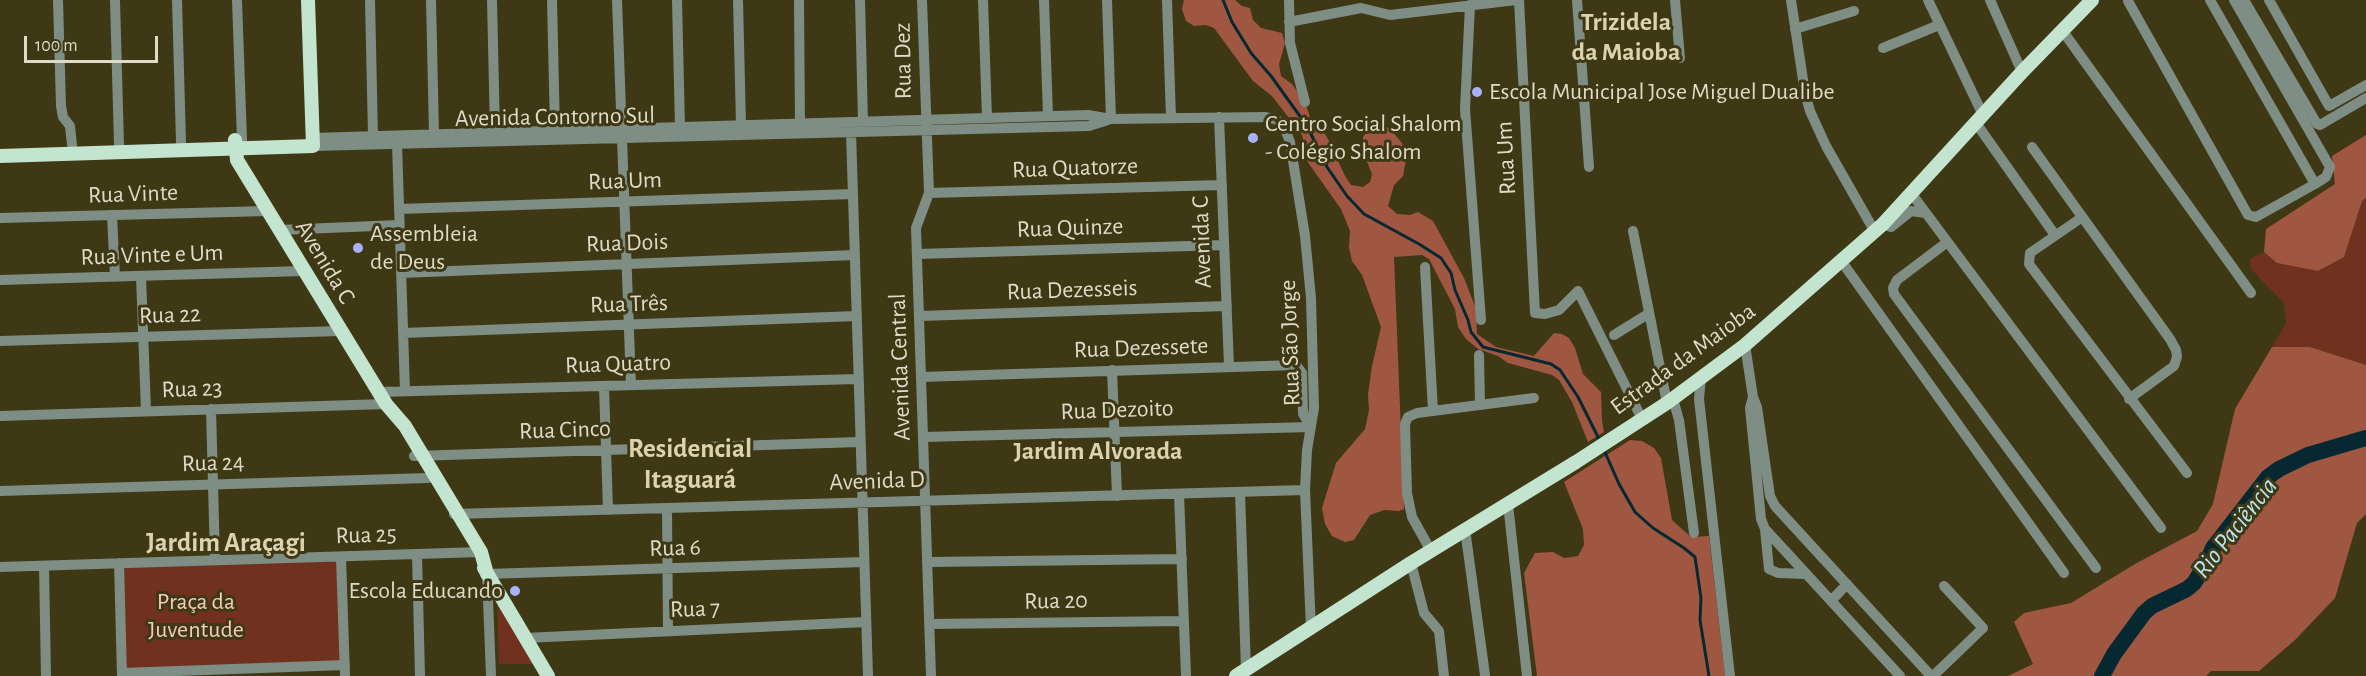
<!DOCTYPE html>
<html>
<head>
<meta charset="utf-8">
<style>
	body { margin:0 }
	#map { position:relative; width:2366px; height:676px; overflow:hidden; background:#3f3815; font-family:"Alegreya Sans",sans-serif }
	canvas { display:block }
	.scale { position:absolute; left:24px; top:36px; width:134px; height:27px; box-sizing:border-box; border:3px solid #dfdbc8; border-top:0; padding-left:8px; font-size:18px; line-height:21px; white-space:nowrap; color:#dfdbc8; -webkit-text-stroke:4px #3f3815; paint-order:stroke }
</style>
</head>
<body>
<div id="map">
<canvas width="2366" height="676"></canvas>
<div class="scale">100 m</div>
</div>
<script>
const context = document.querySelector('canvas').getContext('2d');
context.lineJoin = 'round';
function paint(path, color) { context.fillStyle = color; context.fill(path, 'evenodd'); }
const poly = rows => new Path2D(rows.map(r => 'M' + r).join(''));
function strokePath(path, color, width, dash) { context.strokeStyle = color; context.lineWidth = width; context.lineCap = dash ? 'butt' : 'round'; context.setLineDash(dash || []); context.stroke(path); }
function drawText(font, color, halo, rows, align = 'center') {
  context.font = font + ' "Alegreya Sans",sans-serif'; context.lineWidth = 6; context.setLineDash([]); context.textBaseline = 'middle'; context.strokeStyle = halo; context.fillStyle = color; for (const [text, x, y, turn = 0] of rows) {
    context.save(); context.translate(x, y); context.rotate((+turn || 0) * Math.PI / 180); context.textAlign = isNaN(turn) ? turn : align; if (halo) context.strokeText(text, 0, 0); context.fillText(text, 0, 0); context.restore();
  }
}
const green = poly([
	[2366,198,2366,365,2310,347,2272,347,2286,323,2284,303,2251,269,2250,259,2264,252,2277,263,2318,271,2344,257,2362,201],
	[341,557,345,665,122,673,119,563],
	[497,600,536,664,499,664]
]);
const forest = poly([
	[1184,0,1235,0,1242,6,1250,8,1253,20,1261,28,1282,33,1285,43,1279,64,1281,76,1292,84,1305,102,1310,117,1318,123,1328,139,1345,176,1351,185,1363,187,1370,182,1372,174,1362,149,1363,137,1371,127,1382,124,1390,129,1402,143,1406,160,1403,176,1394,185,1388,206,1397,214,1410,215,1418,212,1433,221,1464,278,1476,309,1477,334,1496,347,1534,356,1554,333,1562,334,1569,338,1575,348,1583,374,1601,392,1602,421,1604,432,1588,442,1572,402,1559,380,1552,375,1508,363,1498,356,1478,349,1466,339,1458,327,1455,309,1429,259,1422,255,1394,257,1404,509,1399,511,1384,510,1370,515,1354,540,1345,542,1332,536,1325,524,1322,508,1336,463,1365,429,1369,410,1368,394,1372,366,1381,327,1362,275,1352,261,1349,247,1350,231,1341,209,1307,161,1302,135,1272,96,1253,81,1214,28,1206,25,1194,26,1186,21,1182,9],
	[2366,135,2366,198,2362,201,2344,257,2318,271,2277,263,2264,252,2266,229,2335,184,2332,156],
	[2272,347,2310,347,2366,365,2366,514,2357,523,2335,598,2295,640,2259,671,2211,671,2206,676,2008,676,2033,664,2014,622,2024,613,2071,603,2135,564,2197,531,2213,504,2235,409],
	[1630,440,1642,441,1654,448,1661,458,1672,520,1691,537,1709,536,1725,676,1537,676,1524,573,1535,553,1553,552,1564,558,1578,556,1584,545,1583,529,1564,482]
]);
const stream = poly([
	[1223,0,1232,22,1251,53,1271,76,1307,126,1327,167,1347,196,1364,214,1419,244,1441,258,1451,273,1455,290,1468,320,1471,332,1483,347,1551,364,1560,370,1578,397,1600,441],
	[1604,450,1619,484,1635,512,1653,528,1684,548,1695,557,1701,598,1700,620,1709,676]
]);
const river = poly([
	[2102,676,2114,654,2144,613,2152,606,2187,589,2194,583,2206,564,2213,548,2268,477,2279,469,2308,455,2366,438]
]);
const minor = poly([
	[58,0,61,106,63,117,70,126,72,145],
	[115,0,119,144],
	[177,0,181,142],
	[237,0,242,140],
	[370,0,373,136],
	[431,0,434,134],
	[492,0,495,132],
	[552,0,555,131],
	[617,0,631,385],
	[677,0,680,127],
	[738,0,741,125],
	[799,0,800,124],
	[860,0,863,122],
	[922,0,929,193,916,228,931,676],
	[983,0,987,118],
	[1044,0,1048,116],
	[1107,0,1111,119],
	[1167,0,1171,118],
	[1289,0,1290,43,1305,102],
	[1519,0,1535,313,1545,314,1559,310,1578,291,1642,419],
	[1577,0,1589,167],
	[1675,0,1680,58],
	[1791,0,1805,93,1810,111,1826,146,1875,232],
	[1928,0,1983,115],
	[1990,0,2022,72],
	[2234,0,2330,167,2326,177,2315,184],
	[2244,0,2317,124,2320,125,2366,98],
	[2269,0,2329,106,2366,85],
	[2128,1,2248,215,2256,217,2315,184,2210,0],
	[1470,5,1465,109,1481,320],
	[1289,22,1361,8,1390,15,1516,0],
	[1795,29,1854,11],
	[2062,30,2251,293],
	[1883,48,1939,25],
	[1219,117,1229,366],
	[1976,123,2055,235],
	[851,132,868,676],
	[312,138,1088,115,1111,119,1266,117,1277,120,1285,129,1290,142,1305,236,1311,298,1314,408,1307,450,1305,490,1311,629],
	[397,144,405,391],
	[313,146,1089,126,1108,120],
	[2032,147,2170,339,2176,350,2177,357,2174,366,2129,399],
	[929,193,1222,185],
	[1911,193,2161,528],
	[399,209,853,194],
	[112,215,115,277],
	[0,218,268,211],
	[2081,218,2030,253,2029,264,2187,473],
	[1883,224,1891,227,1911,211,1925,213],
	[279,230,399,225],
	[1633,231,1667,403],
	[1946,243,1897,280,1893,288,1894,294,2096,568],
	[917,254,1224,245],
	[1842,262,2064,573],
	[1425,267,1433,411],
	[401,273,855,255],
	[141,276,146,411],
	[0,280,304,271],
	[919,316,1227,306],
	[403,333,857,316],
	[1614,335,1648,314],
	[0,341,341,331],
	[1745,345,1753,397,1757,407,1770,496,1775,506,1931,676],
	[1479,355,1480,404],
	[1112,370,1117,496],
	[921,377,1296,365,1302,373,1303,414,1311,427],
	[1701,378,1699,399,1730,676],
	[604,386,608,510],
	[379,392,858,379],
	[1753,397,1750,408,1761,519,1765,529,1900,676],
	[1673,399,1679,420,1694,533],
	[211,409,215,560],
	[0,416,386,404],
	[923,437,1311,427],
	[414,456,860,442],
	[0,491,428,478],
	[1240,492,1246,670],
	[1179,494,1186,676],
	[1508,504,1527,676],
	[667,508,668,631],
	[454,514,1305,490],
	[1465,529,1485,675],
	[1765,529,1769,569,1778,573,1805,574],
	[1431,551,1412,517,1407,493,1405,424,1408,417,1417,413,1534,398],
	[417,554,420,676],
	[341,557,345,676],
	[927,562,1182,559],
	[119,563,122,676],
	[1411,563,1424,613,1439,631,1444,676],
	[44,566,46,676],
	[0,567,481,552],
	[1831,601,1847,584],
	[929,624,1184,621],
	[525,638,866,622],
	[122,673,345,665],
	[491,676,487,574,864,562],
	[1933,676,1983,628,1944,586]
]);
const major = poly([
	[235,140,237,160,386,404,405,426,481,552,487,574],
	[0,156,313,146,308,0],
	[484,568,548,676],
	[1236,676,1411,563,1576,462,1667,403,1745,345,1883,224,2022,72,2092,0]
]);
const markers = [
	[1477,92,6,"#a7b1fc"],
	[1253,138,6,"#a7b1fc"],
	[358,248,6,"#a7b1fc"],
	[515,591,6,"#a7b1fc"]
];
const streetNames = [
	["Rua Dez",903,61,-91],
	["Avenida Contorno Sul",555,117,-1],
	["Rua Um",1506,158,-93],
	["Rua Quatorze",1075,168,-2],
	["Rua Um",625,181,-2],
	["Rua Vinte",133,194,-2],
	["Rua Quinze",1070,228,-2],
	["Avenida C",1202,242,-92],
	["Rua Dois",627,243,-2],
	["Rua Vinte e Um",152,255,-2],
	["Avenida C",325,262,59],
	["Rua Dezesseis",1072,290,-2],
	["Rua Três",629,304,-2],
	["Rua 22",170,315,-2],
	["Rua São Jorge",1290,343,-92],
	["Rua Dezessete",1141,348,-2],
	["Estrada da Maioba",1683,359,-36],
	["Rua Quatro",618,364,-2],
	["Avenida Central",900,367,-92],
	["Rua 23",192,389,-2],
	["Rua Dezoito",1117,410,-2],
	["Rua Cinco",565,430,-2],
	["Rua 24",213,463,-2],
	["Avenida D",877,481,-2],
	["Rua 25",366,535,-2],
	["Rua 6",675,548,-2],
	["Rua 20",1056,601,-1],
	["Rua 7",695,609,-2]
];
const poiNames = [
	["Escola Municipal Jose Miguel Dualibe",1489,92],
	["Centro Social Shalom",1265,124],
	["- Colégio Shalom",1265,152],
	["Assembleia",370,234],
	["de Deus",370,262],
	["Escola Educando",503,591,"right"]
];
const parkNames = [
	["Praça da",196,602],
	["Juventude",196,630]
];
const neighbourhoodNames = [
	["Trizidela",1626,22],
	["da Maioba",1626,52],
	["Jardim Alvorada",1098,451]
];
const waterNames = [
	["Rio Paciência",2235,528,-52]
];
const quarterNames = [
	["Residencial",690,449],
	["Itaguará",690,480],
	["Jardim Araçagi",226,543]
];
paint(green, '#70321e');
paint(forest, '#a05741');
strokePath(stream, '#062831', 3);
strokePath(river, '#062831', 16);
strokePath(minor, '#7e8e84', 10);
strokePath(major, '#c3e4cf', 14);
for (const [x, y, r, color] of markers) { const dot = new Path2D(); dot.arc(x, y, r, 0, 2 * Math.PI); context.fillStyle = color; context.fill(dot); strokePath(dot, '#3f3815', 2); }
drawText('24px', '#dfdbc8', '#3f3815', streetNames);
drawText('24px', '#dfdbc8', '#3f3815', poiNames, 'left');
drawText('24px', '#f6cbbe', '#3f3815', parkNames);
drawText('bold 26px', '#dbd3ac', '#3f3815', neighbourhoodNames);
drawText('italic 26px', '#b7e6f4', '#3f3815', waterNames);
drawText('bold 27px', '#dbd3ac', '#3f3815', quarterNames);
</script>
</body>
</html>
